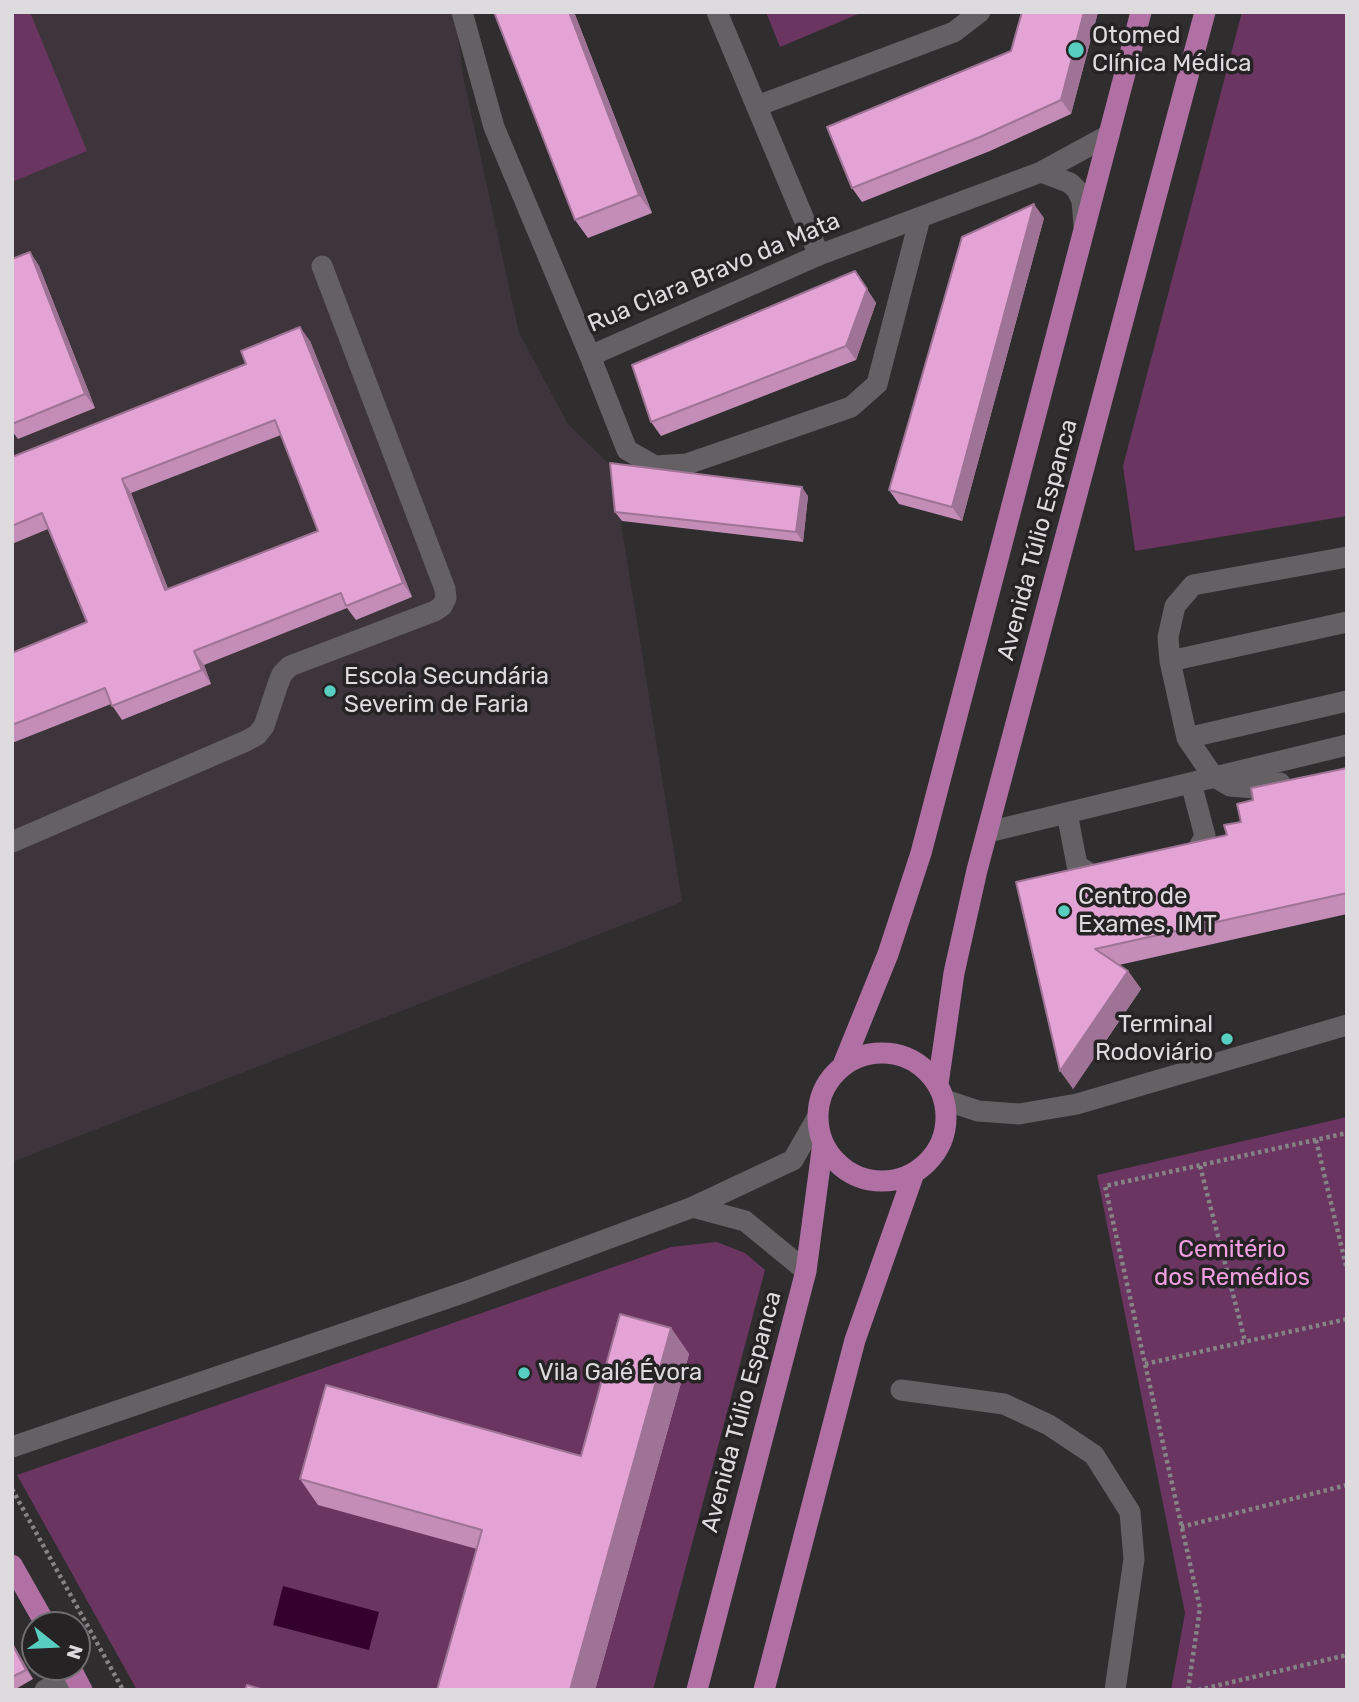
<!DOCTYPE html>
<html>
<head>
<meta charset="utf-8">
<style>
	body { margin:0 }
	#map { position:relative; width:1359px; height:1702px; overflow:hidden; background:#302d2f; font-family:Rubik,sans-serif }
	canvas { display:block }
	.frame { position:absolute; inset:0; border:14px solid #dddbdd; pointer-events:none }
	.north { position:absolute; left:21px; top:1611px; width:70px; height:70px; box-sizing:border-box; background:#262325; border:2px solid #6f6d6f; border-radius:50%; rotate:108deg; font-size:19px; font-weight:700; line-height:28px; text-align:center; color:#dddbdd }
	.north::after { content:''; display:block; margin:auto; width:24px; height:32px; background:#58cec0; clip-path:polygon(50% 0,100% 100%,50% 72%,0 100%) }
</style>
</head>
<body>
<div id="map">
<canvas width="1359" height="1702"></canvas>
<div class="frame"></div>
<div class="north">N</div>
</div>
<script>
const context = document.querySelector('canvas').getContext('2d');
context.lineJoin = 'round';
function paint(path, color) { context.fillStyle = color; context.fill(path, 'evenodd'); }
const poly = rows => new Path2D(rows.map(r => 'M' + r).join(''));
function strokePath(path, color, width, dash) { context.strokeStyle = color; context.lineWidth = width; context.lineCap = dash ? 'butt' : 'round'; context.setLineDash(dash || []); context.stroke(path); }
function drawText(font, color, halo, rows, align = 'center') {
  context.font = font + ' Rubik,sans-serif'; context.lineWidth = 7; context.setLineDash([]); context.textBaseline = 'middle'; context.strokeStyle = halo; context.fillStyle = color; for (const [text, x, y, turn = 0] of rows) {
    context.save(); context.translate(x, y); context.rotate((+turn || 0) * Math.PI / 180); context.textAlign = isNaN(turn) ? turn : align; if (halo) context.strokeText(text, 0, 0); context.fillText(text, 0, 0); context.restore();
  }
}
const built = poly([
	[12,12,455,12,463,76,519,333,568,424,612,467,682,902,12,1162]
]);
const green = poly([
	[21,12,30,12,87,151,12,182,12,16],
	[766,12,863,12,780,47],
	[1242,12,1347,12,1347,516,1135,551,1123,466],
	[1347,1117,1347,1690,1171,1690,1185,1613,1097,1175],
	[717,1242,745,1253,765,1270,653,1690,137,1690,17,1475,671,1247]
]);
const water = poly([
	[283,1586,379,1612,369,1650,273,1625]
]);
const path = poly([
	[1316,1140,1347,1270],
	[1200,1166,1245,1341],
	[1145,1364,1347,1319],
	[12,1489,123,1690],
	[1181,1527,1347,1485],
	[29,1647,35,1657],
	[1188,1690,1200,1608,1105,1186,1347,1133],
	[1198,1690,1347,1655]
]);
const minor = poly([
	[462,12,494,127,590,356,819,255,1041,172,1109,135],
	[717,12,819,255],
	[757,106,954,32,980,12],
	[1041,172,1070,183,1077,190,1082,201,1084,226],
	[590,356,627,450,655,466,687,464,851,407,877,384,920,218],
	[1170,661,1347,622],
	[1187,738,1347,701],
	[1280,783,1254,788,1230,786,1213,776,1187,738,1170,661,1168,637,1175,606,1193,585,1347,557],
	[1067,813,1077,865,1096,878,1105,876],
	[988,832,1347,745],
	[12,842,246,741,257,735,264,726,278,684,282,674,290,666,435,611,442,606,446,598,445,589,322,266],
	[1185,858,1194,856,1205,836,1191,783],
	[945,1100,978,1111,1019,1114,1077,1104,1347,1025],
	[693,1207,745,1221,806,1271],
	[901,1390,1004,1404,1049,1425,1094,1455,1130,1512,1134,1559,1115,1690],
	[12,1447,465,1292,693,1207,793,1160,817,1118],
	[45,1690,74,1674]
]);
const major = poly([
	'818 1117a64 64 0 1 1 128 0a64 64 0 1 1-128 0Z',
	[843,1065,888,954,921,853,1141,12],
	[938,1084,954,973,977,870,1205,12],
	[12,1565,46,1625],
	[70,1667,82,1690],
	[697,1690,806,1271,823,1143],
	[764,1690,855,1340,914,1173]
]);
const wall = poly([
	[494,12,574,12,652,213,588,238,575,220],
	[1022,12,1098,12,1071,114,990,151,862,202,852,188,1011,51],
	[1044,218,962,521,899,504,889,490],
	[30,252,39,266,95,408,18,439,12,431,12,259],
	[855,271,876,303,856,360,661,436,651,422],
	[310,341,412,597,356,620,347,608,204,665,211,684,122,720,111,704,12,743,12,653,87,622,48,529,12,544,12,457],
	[281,435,318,531,168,589,131,493],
	[808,496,803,542,622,521,615,512],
	[1347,768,1347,914,1119,965,1128,971,1141,989,1073,1089,1016,882,1227,835,1241,822,1253,800],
	[671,1328,689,1354,595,1690,437,1690,477,1549,318,1505,300,1479,581,1456],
	[12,1642,33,1679,14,1690,12,1690]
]);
const shadedWall = poly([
	[569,12,574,12,652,213,639,195],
	[1084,12,1098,12,1071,114,1061,100],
	[1034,204,1044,218,962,521,952,507],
	[30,252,39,266,95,408,85,394],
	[855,271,876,303,856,360,846,346],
	[300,327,310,341,412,597,403,583],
	[122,479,131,493,174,604,165,590],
	[802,487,808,496,803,542,796,532],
	[194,651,204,665,211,684,202,670],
	[1128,971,1141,989,1073,1089,1060,1071],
	[671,1328,689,1354,595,1690,570,1690],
	[12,1642,33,1679,26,1670,12,1644]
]);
const building = poly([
	[494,12,569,12,639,195,575,220,494,12],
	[1022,12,1084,12,1061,100,980,137,852,188,827,127,1011,51,1022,12],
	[1034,204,952,507,889,490,962,237,1034,204],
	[30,252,85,394,12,424,12,259,30,252],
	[855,271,867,289,846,346,651,422,632,365,855,271],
	[300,327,403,583,346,606,341,593,194,651,202,670,112,706,105,688,12,725,12,653,87,622,42,513,12,526,12,457,246,364,241,351,300,327],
	[275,420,318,531,165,590,122,479,275,420],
	[610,463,802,487,796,532,615,512,610,463],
	[1347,768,1347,893,1095,949,1128,971,1060,1071,1016,882,1227,835,1224,825,1241,822,1237,804,1253,800,1251,788,1347,768],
	[620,1314,671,1328,570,1690,437,1690,482,1530,300,1479,326,1385,581,1456,620,1314],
	[12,1644,26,1670,12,1677,12,1644],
	[247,1685,264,1690,245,1690,247,1685]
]);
const markers = [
	[1076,50,9,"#58cec0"],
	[330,691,7,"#58cec0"],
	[1064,911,7,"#58cec0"],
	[1227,1039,7,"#58cec0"],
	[524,1373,7,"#58cec0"]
];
const poiNames = [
	["Otomed",1092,36],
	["Clínica Médica",1092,64],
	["Escola Secundária",344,677],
	["Severim de Faria",344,705],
	["Centro de",1078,897],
	["Exames, IMT",1078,925],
	["Terminal",1213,1025,"right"],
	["Rodoviário",1213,1053,"right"],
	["Vila Galé Évora",538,1373]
];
const streetNames = [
	["Rua Clara Bravo da Mata",714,273,-23],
	["Avenida Túlio Espanca",1038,540,-75],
	["Avenida Túlio Espanca",742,1412,-75]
];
const parkNames = [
	["Cemitério",1232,1250],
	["dos Remédios",1232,1278]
];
paint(built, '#3d353b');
paint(green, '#6a3560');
paint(water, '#34012d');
strokePath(path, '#858385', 4.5, [3.5, 3.5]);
strokePath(minor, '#646063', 21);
strokePath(major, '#b070a4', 21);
paint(wall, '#c38db7');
paint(shadedWall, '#9f7395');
paint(building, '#e3a4d5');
strokePath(building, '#9f7395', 2);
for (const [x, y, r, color] of markers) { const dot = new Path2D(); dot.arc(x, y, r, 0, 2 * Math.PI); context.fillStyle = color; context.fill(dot); strokePath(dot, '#262325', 2.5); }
drawText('24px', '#dddbdd', '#262325', poiNames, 'left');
drawText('24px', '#dddbdd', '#262325', streetNames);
drawText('24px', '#f29fe1', '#262325', parkNames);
</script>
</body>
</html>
